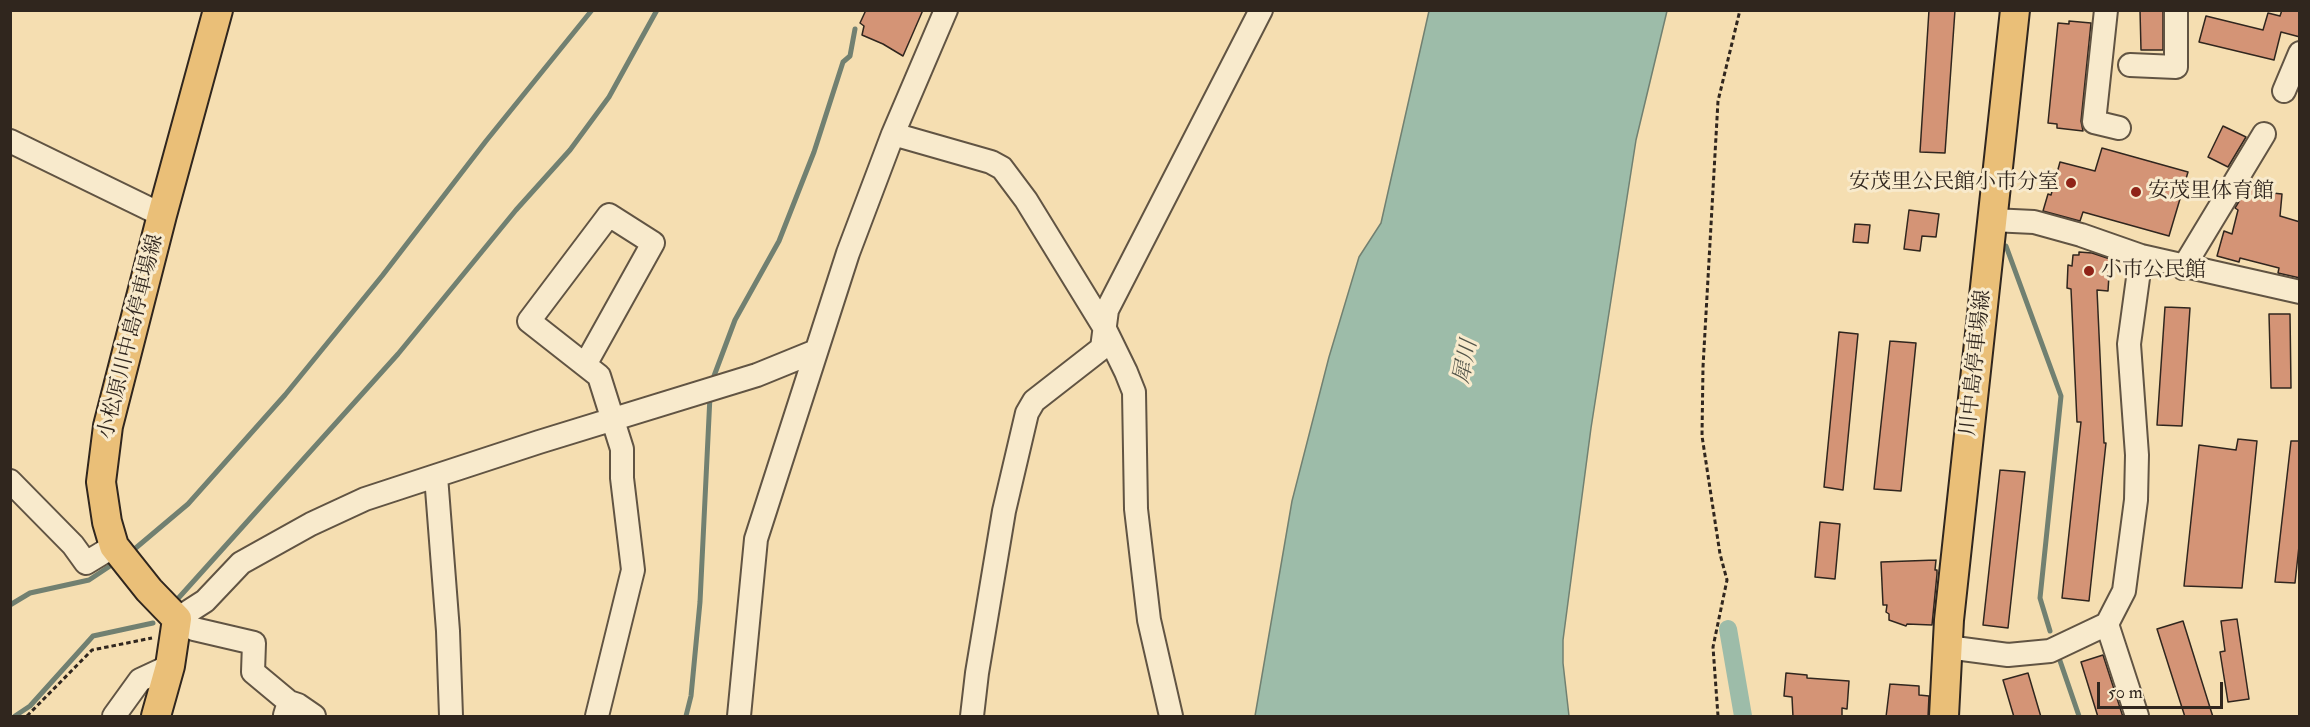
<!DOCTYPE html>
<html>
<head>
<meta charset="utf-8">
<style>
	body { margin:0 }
	#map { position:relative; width:2310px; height:727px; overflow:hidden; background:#f5deb1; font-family:"IM FELL Double Pica",serif }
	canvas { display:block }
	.frame { position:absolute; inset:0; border:12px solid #30261e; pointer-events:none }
	.scale { position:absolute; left:2097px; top:682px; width:126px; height:27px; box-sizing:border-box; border:3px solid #30261e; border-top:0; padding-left:8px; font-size:18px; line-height:21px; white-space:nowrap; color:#30261e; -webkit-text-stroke:4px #f8eacc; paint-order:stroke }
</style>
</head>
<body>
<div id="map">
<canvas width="2310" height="727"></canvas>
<div class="frame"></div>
<div class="scale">50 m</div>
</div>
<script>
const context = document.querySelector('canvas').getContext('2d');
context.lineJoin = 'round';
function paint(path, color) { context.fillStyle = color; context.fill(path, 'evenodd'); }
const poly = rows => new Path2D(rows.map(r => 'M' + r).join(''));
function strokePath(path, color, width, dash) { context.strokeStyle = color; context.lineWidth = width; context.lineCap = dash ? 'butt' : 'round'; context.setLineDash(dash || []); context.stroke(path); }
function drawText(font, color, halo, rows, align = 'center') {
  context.font = font + ' "IM FELL Double Pica","Noto Serif JP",serif'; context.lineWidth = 6; context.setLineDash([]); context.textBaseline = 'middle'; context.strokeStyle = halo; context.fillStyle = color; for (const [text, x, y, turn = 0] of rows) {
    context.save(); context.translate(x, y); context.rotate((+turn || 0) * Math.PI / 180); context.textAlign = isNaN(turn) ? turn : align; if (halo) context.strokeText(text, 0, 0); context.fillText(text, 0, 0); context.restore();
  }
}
const water = poly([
	[1429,11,1667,11,1636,140,1591,428,1563,640,1563,663,1569,716,1255,716,1292,501,1329,357,1359,257,1381,223,1429,11]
]);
const stream = poly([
	[2006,246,2061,396,2040,598,2050,631],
	[711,384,735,320,779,241,814,152,843,62,850,56,855,29],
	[131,552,188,504,285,395,382,276,486,141,592,10],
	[174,603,398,354,516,210,570,150,609,97,657,10],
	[10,605,30,593,89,580,116,562],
	[2058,655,2079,716],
	[15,716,30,706,93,636,153,623],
	[686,716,691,696,700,602,710,396]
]);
const canal = poly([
	[1728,629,1743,716]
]);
const building = poly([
	[866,10,923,10,903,56,883,44,862,35,864,26,860,23,866,10],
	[1929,10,1955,10,1945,153,1920,152,1929,10],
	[2140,10,2163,10,2163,50,2141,50,2140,10],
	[2282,10,2300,10,2300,37,2281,32,2274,60,2199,42,2206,16,2263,30,2268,13,2280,16,2282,10],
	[2069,21,2091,23,2081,121,2083,131,2057,128,2057,124,2048,123,2058,23,2069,24,2069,21],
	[2223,126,2246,137,2228,167,2208,157,2223,126],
	[2102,148,2188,172,2169,236,2083,212,2080,221,2043,211,2048,194,2051,195,2060,162,2095,171,2102,148],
	[2252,180,2265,186,2263,192,2282,194,2280,216,2300,222,2300,278,2278,273,2279,268,2240,258,2239,262,2217,256,2224,231,2232,234,2238,210,2235,208,2252,180],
	[1909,210,1939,214,1936,237,1922,236,1920,251,1904,249,1909,210],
	[1855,224,1870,225,1868,243,1853,242,1855,224],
	[2079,252,2092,253,2110,259,2108,291,2097,290,2104,443,2106,443,2089,601,2062,598,2081,422,2077,422,2071,289,2067,288,2068,265,2072,266,2073,255,2079,255,2079,252],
	[2165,307,2190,308,2182,426,2157,425,2165,307],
	[2269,314,2290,314,2291,388,2271,388,2269,314],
	[1839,332,1858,334,1843,490,1824,487,1839,332],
	[1890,341,1916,343,1901,491,1874,489,1890,341],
	[2238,439,2257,441,2242,588,2184,586,2199,445,2236,450,2238,439],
	[2291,441,2300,441,2300,537,2295,583,2275,582,2291,441],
	[2000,470,2025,472,2008,628,1983,625,2000,470],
	[1820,522,1840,524,1835,579,1815,577,1820,522],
	[1936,560,1935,570,1937,570,1937,574,1932,625,1907,624,1906,626,1889,620,1889,614,1886,612,1887,605,1883,605,1881,562,1936,560],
	[2237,619,2249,699,2228,702,2220,652,2225,651,2221,621,2237,619],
	[2183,621,2207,698,2213,717,2185,717,2157,629,2183,621],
	[2103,655,2123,717,2098,717,2081,662,2103,655],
	[1786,673,1807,675,1807,678,1849,681,1847,709,1842,708,1842,717,1793,717,1792,697,1784,696,1786,673],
	[2028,673,2041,717,2014,717,2003,680,2028,673],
	[1890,684,1919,686,1919,695,1929,696,1928,717,1886,717,1890,684]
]);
const path = poly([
	[27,716,92,650,152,638],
	[1718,716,1713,647,1727,580,1720,554,1702,436,1703,367,1718,101,1740,10]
]);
const minor = poly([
	[2106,10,2094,122,2119,128],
	[2130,65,2176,67,2176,10],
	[2284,91,2300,53],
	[893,134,991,162,1002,168,1026,200,1104,327,1126,372,1134,392,1136,509,1149,620,1171,716],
	[10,141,162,215],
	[1992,220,2034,222,2081,235,2141,256,2300,292],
	[2183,268,2264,134],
	[585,365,653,243,609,215,529,321,599,376,622,449,622,478,633,570,597,716],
	[436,476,448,631,451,716],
	[10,481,73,545,86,563,114,546],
	[2107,624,2137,716],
	[1947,647,2008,655,2050,651,2107,624,2124,591,2136,500,2137,455,2129,344,2141,256],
	[289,702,253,672,254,643,194,629,177,619,205,601,241,563,311,524,365,499,539,442,757,375,816,351],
	[285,715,289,702,298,705,314,716],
	[114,716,140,680,170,666],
	[739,716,756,539,848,253,893,134,946,10],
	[972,716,977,673,1004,511,1027,413,1034,401,1102,348,1107,310,1261,10]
]);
const major = poly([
	[156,716,170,666,177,619,149,590,114,546,107,522,101,482,108,426,162,215,218,10],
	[1944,716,1949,620,2015,10]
]);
const markers = [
	[2071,183,6,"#8f2418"],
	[2136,192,6,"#8f2418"],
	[2089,271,6,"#8f2418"]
];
const poiNames = [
	["安茂里公民館小市分室",2059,183,"right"],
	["安茂里体育館",2148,192],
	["小市公民館",2101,271]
];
const streetNames = [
	["小松原川中島停車場線",132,337,-76],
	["川中島停車場線",1977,363,-84]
];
const waterNames = [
	["犀川",1467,362,-79]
];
paint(water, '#9dbca9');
strokePath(water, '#718071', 1.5);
strokePath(stream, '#718071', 5);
strokePath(canal, '#9dbca9', 18);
paint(building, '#d49476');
strokePath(building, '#30261e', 1.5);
strokePath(minor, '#615443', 26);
strokePath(major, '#30261e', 32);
strokePath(path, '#30261e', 3, [4.5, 3]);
strokePath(minor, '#f8eacc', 22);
strokePath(major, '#eabf78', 28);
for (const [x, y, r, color] of markers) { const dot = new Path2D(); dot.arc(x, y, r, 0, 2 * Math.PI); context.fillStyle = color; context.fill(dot); strokePath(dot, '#f8eacc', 2); }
drawText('21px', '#30261e', '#f8eacc', poiNames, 'left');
drawText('21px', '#30261e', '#f8eacc', streetNames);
drawText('italic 22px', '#515348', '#f8eacc', waterNames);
</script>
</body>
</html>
